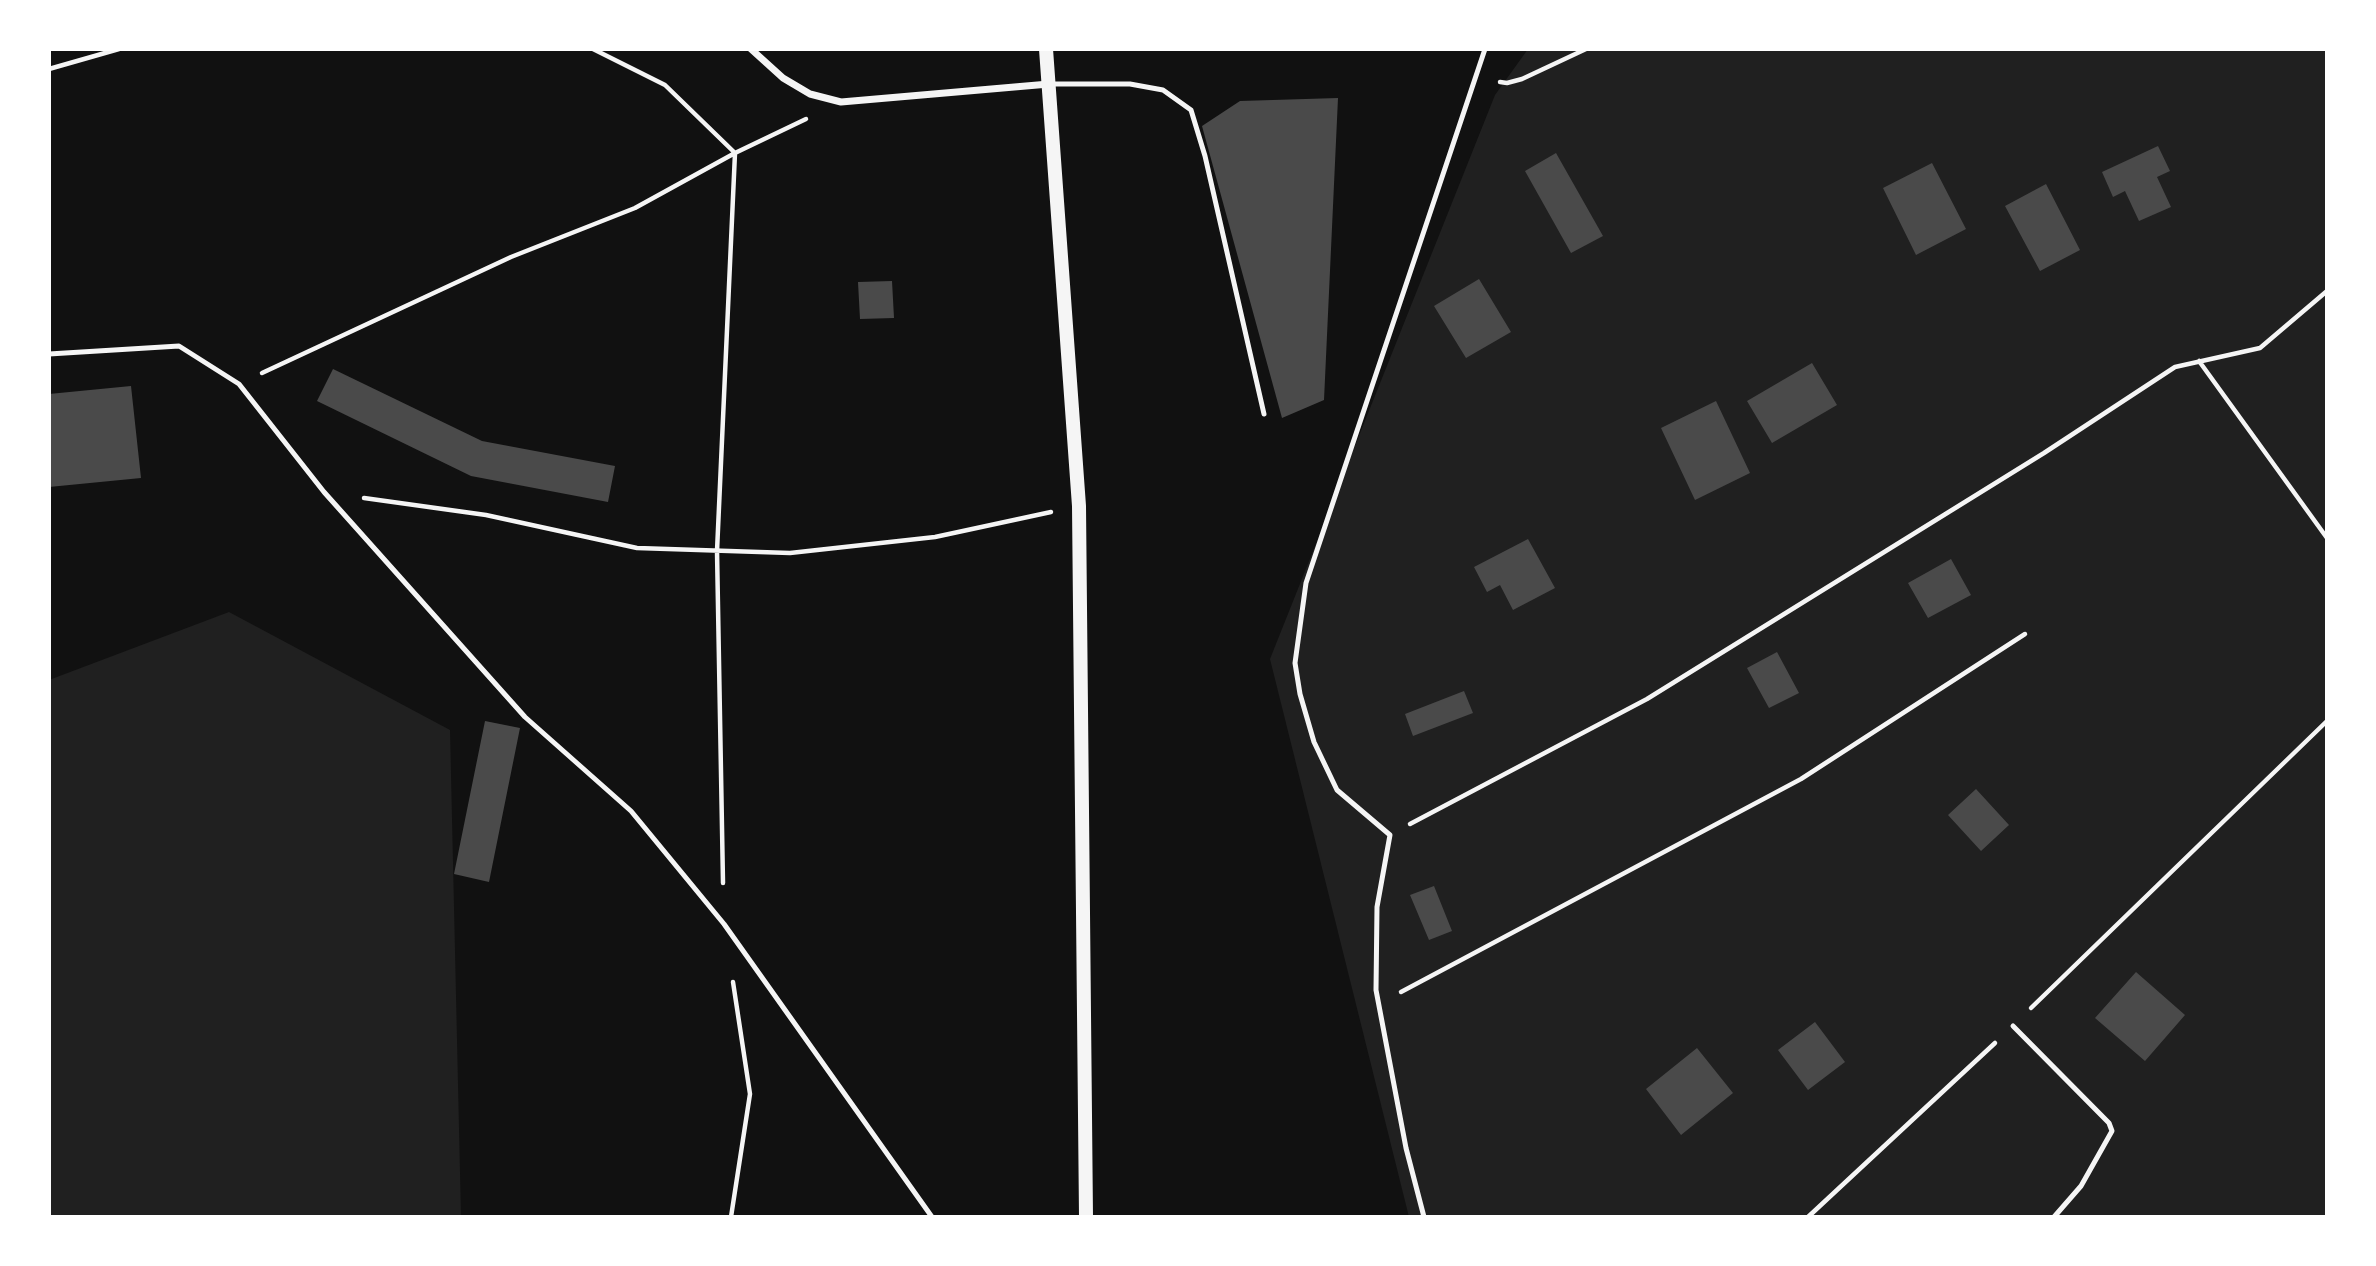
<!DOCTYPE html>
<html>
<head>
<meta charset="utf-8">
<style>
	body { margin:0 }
	#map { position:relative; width:2376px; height:1266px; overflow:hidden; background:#111; font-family:"Golos Text",sans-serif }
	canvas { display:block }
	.frame { position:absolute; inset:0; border:51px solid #fff; pointer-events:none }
</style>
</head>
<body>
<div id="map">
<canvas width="2376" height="1266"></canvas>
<div class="frame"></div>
</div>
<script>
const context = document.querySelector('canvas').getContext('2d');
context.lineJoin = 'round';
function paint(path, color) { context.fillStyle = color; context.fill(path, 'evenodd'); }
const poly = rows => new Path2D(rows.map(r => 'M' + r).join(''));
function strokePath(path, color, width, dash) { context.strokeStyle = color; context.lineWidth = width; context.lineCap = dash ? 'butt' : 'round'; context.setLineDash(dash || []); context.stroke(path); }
const green = poly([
	[1528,49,2327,49,2327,1217,1409,1217,1270,659,1495,95],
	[229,612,450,730,461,1217,49,1217,49,680]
]);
const building = poly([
	[1338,98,1324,400,1282,418,1202,126,1240,101],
	[2158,146,2170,171,2157,177,2171,207,2139,221,2125,191,2113,197,2102,172],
	[1556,153,1603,236,1571,253,1525,171],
	[1932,163,1966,229,1916,255,1883,188],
	[2046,184,2080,250,2040,271,2005,206],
	[1479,279,1511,332,1466,358,1434,306],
	[892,281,894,318,860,319,858,282],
	[1812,363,1837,405,1772,443,1747,401],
	[333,369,482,441,615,466,608,502,471,476,317,401],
	[131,386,141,478,49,487,49,394],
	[1716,401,1750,473,1695,500,1661,428],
	[1528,539,1555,588,1513,610,1500,585,1487,592,1474,567],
	[1951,559,1971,595,1928,618,1908,583],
	[1777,652,1799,693,1769,708,1747,668],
	[1464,691,1473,713,1413,736,1405,714],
	[485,721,520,728,489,882,454,874],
	[1976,789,2009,825,1981,851,1948,815],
	[1434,886,1452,931,1429,940,1410,895],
	[2136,972,2185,1015,2145,1061,2095,1018],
	[1815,1022,1845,1062,1808,1090,1778,1050],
	[1697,1048,1733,1093,1681,1135,1646,1089]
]);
const path = poly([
	[593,49,665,85,735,153,717,551,723,883],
	[49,69,119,49],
	[1500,82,1507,83,1522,79,1586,49],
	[2199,361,2327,538],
	[262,373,511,257,635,208,735,153,806,119],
	[364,498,486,515,637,548,790,553,935,537,1051,512],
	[1410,824,1647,699,2044,453,2175,367,2260,348,2327,291],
	[1401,992,1801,779,2025,634],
	[2031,1008,2327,721],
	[731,1217,750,1094,733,982],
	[1808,1217,1995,1043]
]);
const service = poly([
	[1050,84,1130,84,1163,90,1191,110,1205,156,1264,414],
	[49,354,179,346,239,384,324,492,525,717,631,811,724,924,932,1217],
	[2013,1026,2109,1123,2112,1131,2081,1186,2054,1217],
	[1424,1217,1406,1148,1376,990,1377,907,1390,835,1337,790,1314,742,1300,694,1295,663,1306,583,1485,49]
]);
const minor = poly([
	[751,49,783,78,810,94,841,102,1049,84]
]);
const secondary = poly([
	[1046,49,1079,506,1086,1217]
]);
paint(green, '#202020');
paint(building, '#4a4a4a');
strokePath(path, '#f5f5f5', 4.5);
strokePath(service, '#f5f5f5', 5);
strokePath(minor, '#f5f5f5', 7);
strokePath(secondary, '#f5f5f5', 14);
</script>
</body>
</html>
